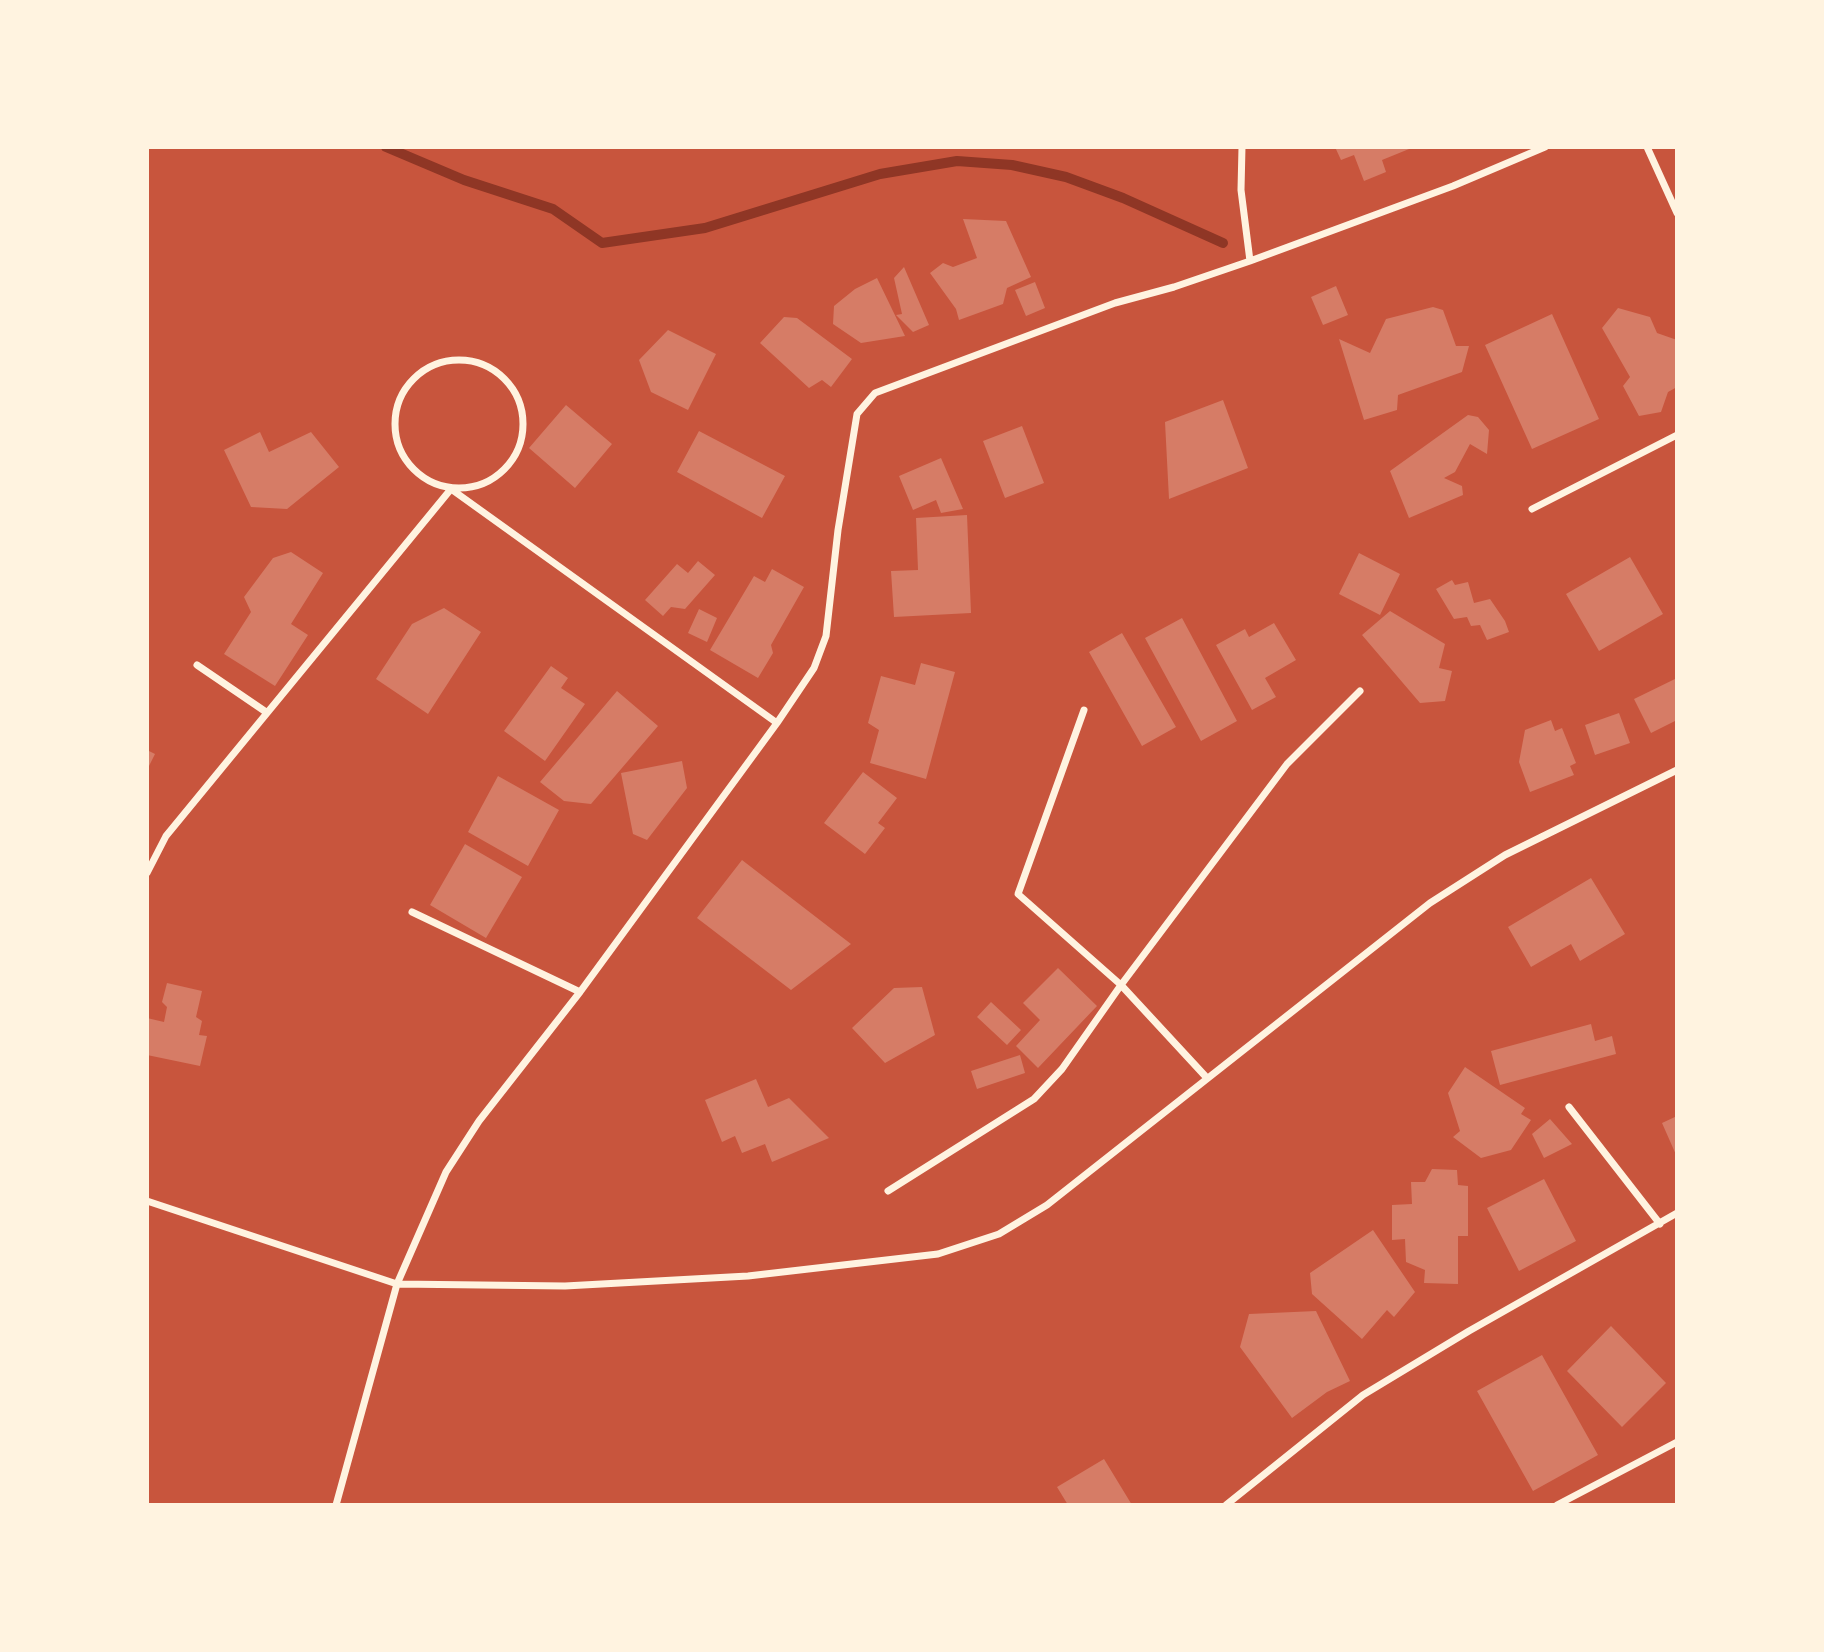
<!DOCTYPE html>
<html>
<head>
<meta charset="utf-8">
<style>
	body { margin:0 }
	#map { position:relative; width:1824px; height:1652px; overflow:hidden; background:#c8553d; font-family:"Libre Baskerville",serif }
	canvas { display:block }
	.frame { position:absolute; inset:0; border:149px solid #fff3e0; pointer-events:none }
</style>
</head>
<body>
<div id="map">
<canvas width="1824" height="1652"></canvas>
<div class="frame"></div>
</div>
<script>
const context = document.querySelector('canvas').getContext('2d');
context.lineJoin = 'round';
const poly = rows => new Path2D(rows.map(r => 'M' + r).join(''));
function strokePath(path, color, width, dash) { context.strokeStyle = color; context.lineWidth = width; context.lineCap = dash ? 'butt' : 'round'; context.setLineDash(dash || []); context.stroke(path); }
function paint(path, color) { context.fillStyle = color; context.fill(path, 'evenodd'); }
const stream = poly([
	[386,147,464,180,553,209,602,243,705,228,880,174,957,161,1012,165,1066,177,1123,198,1223,243]
]);
const building = poly([
	[1335,147,1414,147,1382,160,1386,172,1364,181,1354,155,1341,160],
	[963,219,1006,221,1031,277,1007,288,1003,304,959,320,956,309,930,273,943,263,953,267,977,258],
	[904,267,929,325,913,332,896,315,902,314,894,278],
	[877,278,905,336,861,343,833,324,834,306,855,289],
	[1035,282,1045,308,1026,316,1015,290],
	[1336,286,1348,315,1323,325,1311,297],
	[1433,307,1443,310,1456,346,1469,346,1462,372,1398,395,1397,410,1364,420,1339,339,1370,353,1386,319],
	[1618,308,1650,317,1657,333,1677,340,1677,387,1668,392,1661,412,1639,416,1623,386,1630,377,1602,328],
	[1552,314,1599,419,1532,449,1485,345],
	[784,317,797,318,852,359,831,387,822,380,809,388,760,343],
	[668,330,716,354,688,410,651,392,639,360],
	[1223,400,1248,468,1169,499,1165,422],
	[566,405,612,444,575,488,529,448],
	[1468,415,1478,417,1489,430,1487,454,1470,444,1455,472,1444,478,1462,486,1463,495,1409,518,1390,471],
	[1022,426,1044,483,1005,498,983,441],
	[699,431,785,476,762,518,677,472],
	[260,432,269,452,311,432,339,467,287,509,251,507,224,450],
	[941,458,963,509,941,513,936,500,913,510,899,476],
	[967,515,971,613,894,617,891,571,918,570,916,518],
	[291,552,323,573,291,624,308,635,275,686,224,654,251,612,244,597,273,558],
	[1359,553,1400,574,1380,615,1339,594],
	[1630,557,1663,614,1599,651,1566,594],
	[698,561,715,575,685,609,671,607,663,616,645,600,677,564,688,573],
	[772,569,804,587,771,645,773,653,758,678,710,650,754,576,765,582],
	[1452,580,1455,585,1468,582,1474,603,1490,599,1505,621,1509,632,1487,640,1480,625,1471,626,1467,617,1454,619,1436,589],
	[444,608,481,632,428,714,376,679,412,624],
	[699,609,717,618,707,642,688,633],
	[1390,611,1445,644,1439,668,1452,671,1445,701,1420,703,1362,635],
	[1182,618,1237,721,1201,741,1145,638],
	[1274,623,1296,660,1265,678,1276,697,1252,710,1216,645,1245,629,1249,637],
	[1122,633,1176,727,1142,746,1089,652],
	[921,663,955,672,926,779,870,763,879,730,868,723,881,676,915,685],
	[551,666,568,678,561,688,585,704,545,761,504,731],
	[1677,678,1677,720,1651,733,1634,699],
	[617,691,658,726,591,804,564,801,540,782],
	[1619,713,1630,743,1595,755,1585,725],
	[1551,720,1555,731,1562,728,1576,763,1570,766,1574,775,1530,792,1519,762,1525,730],
	[147,750,155,754,147,770],
	[682,761,687,788,647,840,633,834,621,773],
	[863,772,897,798,878,823,885,828,865,854,824,823],
	[498,776,559,810,528,866,468,832],
	[465,844,522,877,486,938,430,905],
	[742,860,851,944,791,990,697,918],
	[1591,878,1625,934,1580,961,1571,944,1531,967,1508,927],
	[1058,968,1097,1006,1038,1068,1016,1046,1040,1020,1023,1003],
	[167,983,202,991,196,1017,202,1021,199,1035,207,1036,200,1066,147,1055,147,1018,164,1022,167,1007,162,1002],
	[922,987,935,1035,885,1063,852,1028,894,988],
	[991,1002,1021,1030,1007,1045,977,1017],
	[1591,1024,1595,1041,1612,1036,1616,1054,1500,1085,1491,1051],
	[1020,1055,1025,1073,977,1089,971,1071],
	[1465,1067,1525,1108,1521,1114,1531,1120,1511,1150,1481,1158,1453,1137,1460,1131,1448,1093],
	[756,1079,768,1107,789,1098,829,1138,772,1162,765,1144,742,1153,735,1136,722,1142,705,1100],
	[1677,1116,1677,1157,1662,1123],
	[1550,1119,1572,1144,1544,1158,1532,1134],
	[1432,1169,1457,1170,1458,1185,1468,1186,1468,1236,1458,1236,1458,1284,1424,1283,1425,1270,1406,1262,1405,1239,1392,1240,1392,1205,1412,1204,1411,1182,1425,1182],
	[1544,1179,1576,1241,1519,1271,1487,1208],
	[1373,1230,1415,1292,1394,1317,1387,1310,1362,1339,1312,1294,1310,1273],
	[1316,1311,1350,1381,1327,1392,1292,1418,1240,1347,1249,1314],
	[1611,1326,1666,1383,1622,1427,1567,1371],
	[1542,1355,1598,1455,1533,1491,1477,1391],
	[1104,1459,1132,1505,1068,1505,1057,1487]
]);
const minor = poly([
	[1242,147,1241,190,1250,261],
	[1647,147,1677,213],
	'395 424a64 64 0 1 1 128 0a64 64 0 1 1-128 0Z',
	[1532,509,1677,435],
	[197,665,266,712],
	[1084,710,1018,894,1121,985,1207,1078],
	[147,873,166,836,451,489,777,723],
	[412,912,580,992],
	[1569,1107,1660,1224],
	[888,1191,1034,1099,1062,1069,1121,985,1287,764,1360,691],
	[147,1201,397,1284,565,1286,748,1276,938,1254,999,1234,1047,1205,1430,903,1505,855,1677,770],
	[336,1505,397,1284,446,1172,479,1121,580,992,777,723,814,668,826,636,838,530,857,414,875,393,1115,303,1174,287,1250,261,1453,186,1545,147],
	[1226,1505,1363,1395,1469,1331,1677,1213],
	[1557,1505,1677,1442]
]);
strokePath(stream, '#8f3625', 10);
paint(building, '#d67c66');
strokePath(minor, '#fff3e0', 7);
</script>
</body>
</html>
